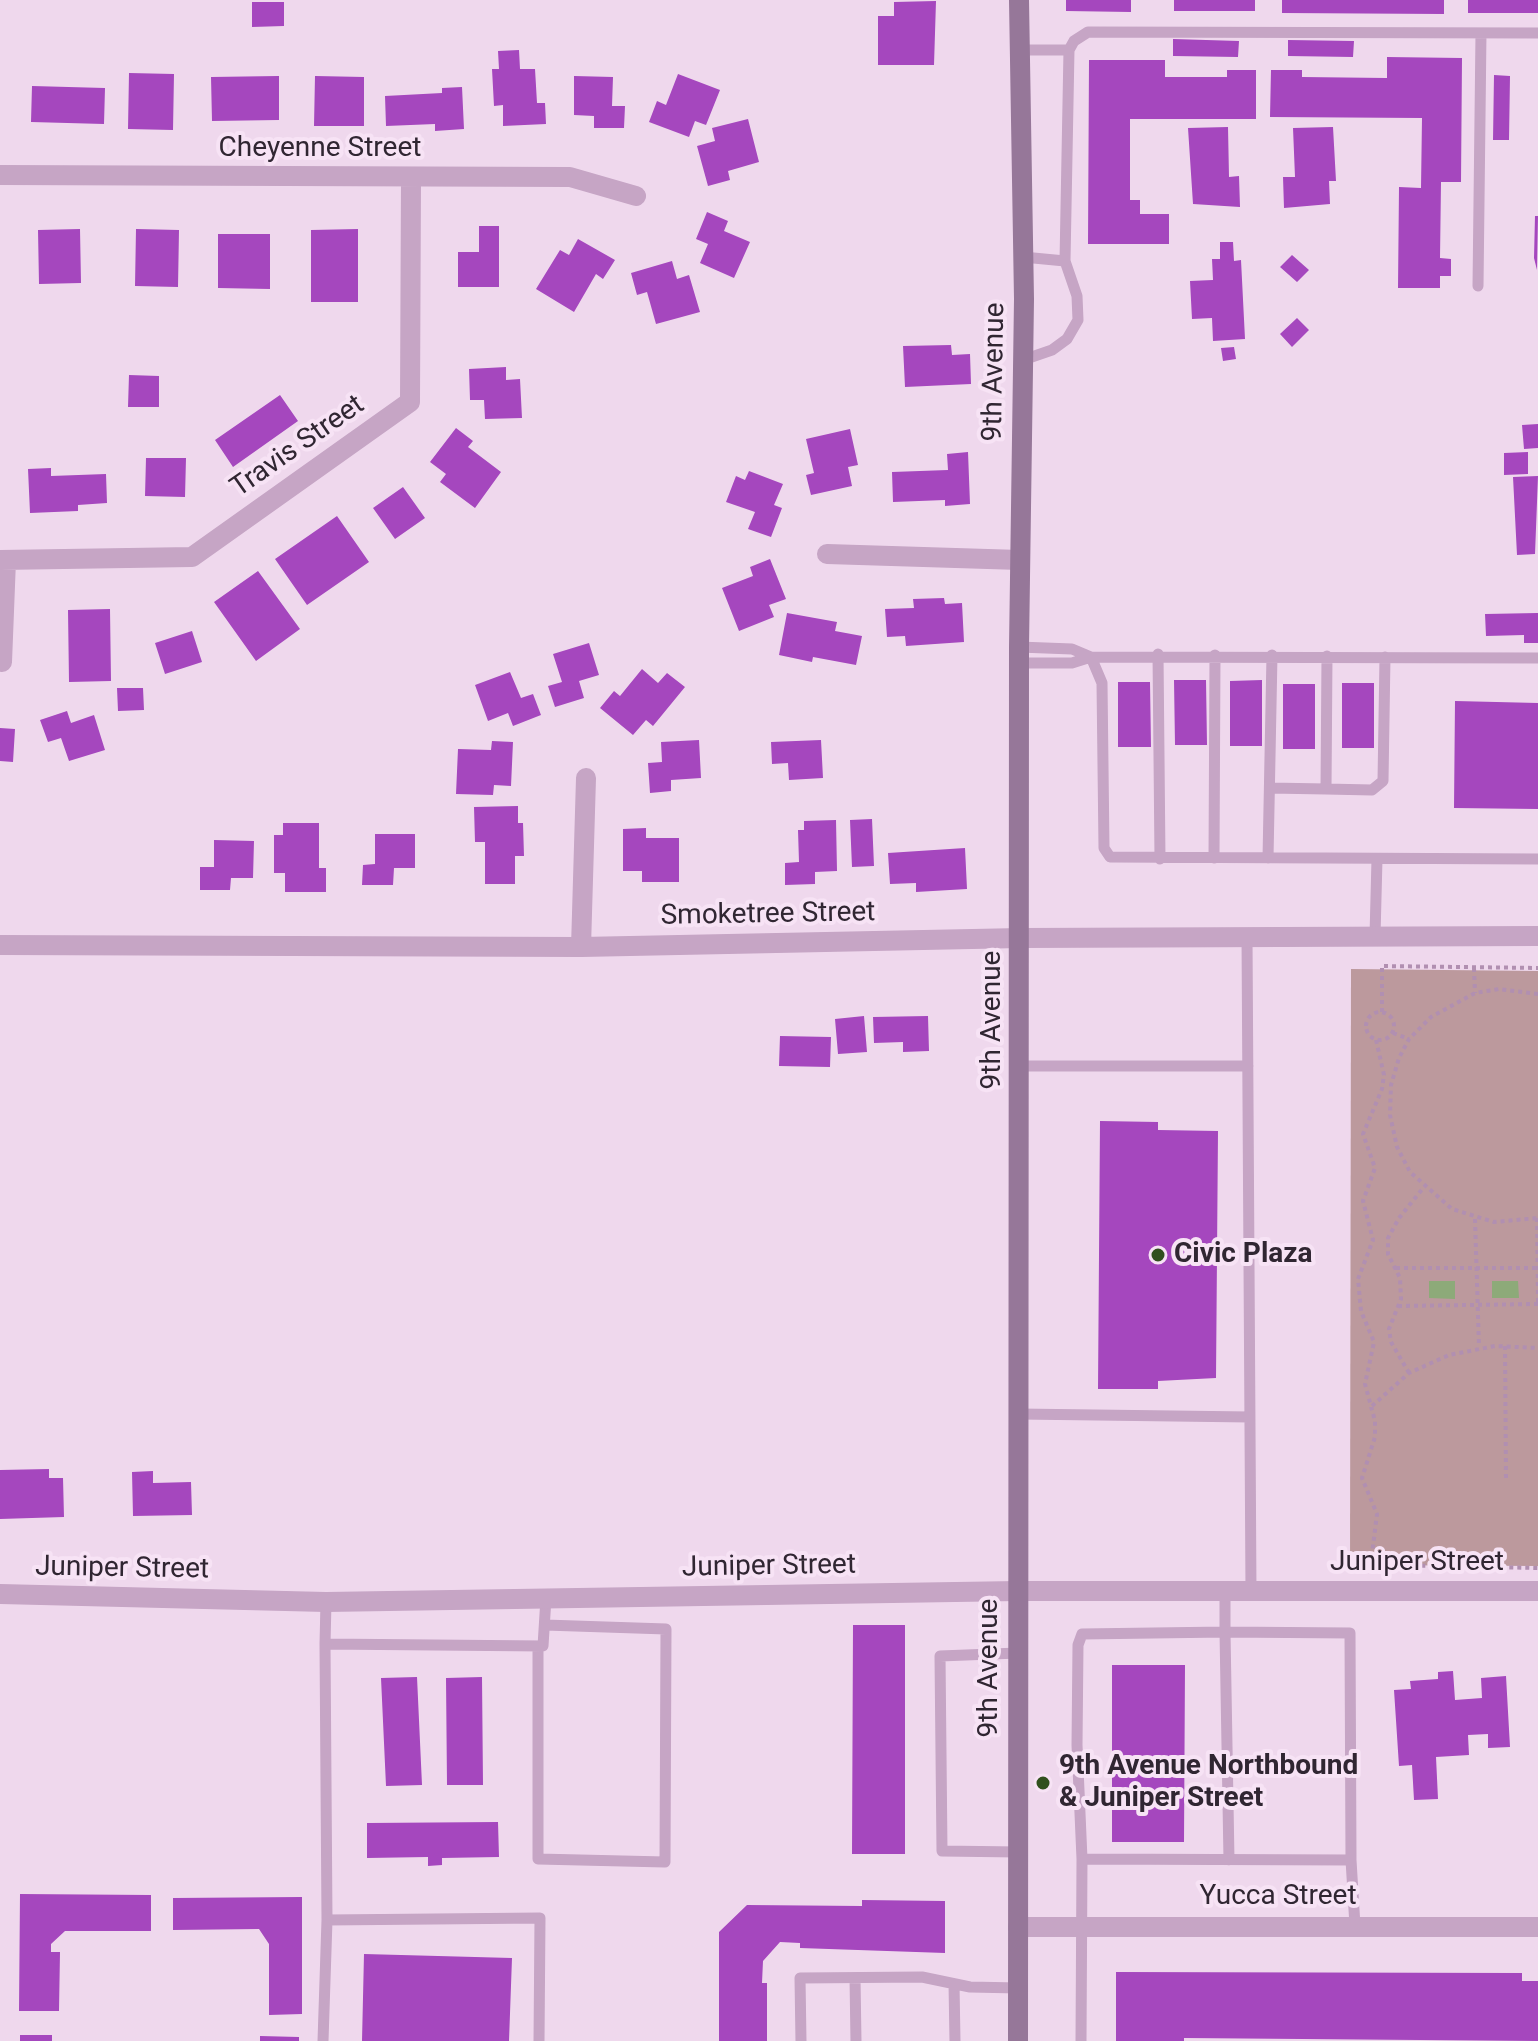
<!DOCTYPE html>
<html>
<head>
<meta charset="utf-8">
<style>
	body { margin:0 }
	canvas { display:block; background:#efd8ed }
</style>
</head>
<body>
<canvas width="1538" height="2041"></canvas>
<script>
const context = document.querySelector('canvas').getContext('2d');
context.lineJoin = 'round';
function paint(path, color) { context.fillStyle = color; context.fill(path, 'evenodd'); }
const poly = rows => new Path2D(rows.map(r => 'M' + r).join(''));
function strokePath(path, color, width, dash) { context.strokeStyle = color; context.lineWidth = width; context.lineCap = dash ? 'butt' : 'round'; context.setLineDash(dash || []); context.stroke(path); }
function drawText(font, color, halo, rows, align = 'center') {
  context.font = font + ' Roboto,sans-serif'; context.lineWidth = 8; context.setLineDash([]); context.textBaseline = 'middle'; context.strokeStyle = halo; context.fillStyle = color; for (const [text, x, y, turn = 0] of rows) {
    context.save(); context.translate(x, y); context.rotate((+turn || 0) * Math.PI / 180); context.textAlign = isNaN(turn) ? turn : align; if (halo) context.strokeText(text, 0, 0); context.fillText(text, 0, 0); context.restore();
  }
}
const green = poly([
	[1351,969,1538,971,1538,1566,1350,1565]
]);
const water = poly([
	[1429,1281,1455,1281,1455,1299,1429,1298],
	[1492,1281,1518,1281,1519,1298,1492,1298]
]);
const building = poly([
	[1066,0,1131,0,1131,12,1066,11],
	[1174,0,1255,0,1255,11,1174,11],
	[1282,0,1444,0,1444,14,1282,13],
	[1468,0,1538,0,1538,13,1468,13],
	[936,1,934,65,878,65,878,16,894,16,894,2],
	[252,2,284,2,284,26,252,27],
	[1173,39,1239,41,1238,57,1173,56],
	[1288,40,1354,41,1353,57,1288,56],
	[519,50,520,69,535,69,537,103,545,103,546,124,503,126,503,105,494,106,492,69,499,69,498,51],
	[1387,57,1462,58,1461,182,1441,182,1440,258,1451,259,1451,276,1440,276,1440,288,1398,288,1399,187,1421,188,1422,118,1270,117,1271,70,1302,70,1302,77,1387,78],
	[1089,60,1165,60,1165,77,1227,77,1227,70,1256,70,1256,119,1130,119,1130,200,1140,200,1140,214,1169,214,1169,244,1088,244],
	[129,73,174,74,173,130,128,129],
	[678,74,720,90,706,125,695,121,689,137,649,122,657,101,666,105],
	[1494,75,1510,76,1509,140,1493,140],
	[279,76,279,120,212,121,211,77],
	[315,76,364,77,364,126,314,126],
	[574,76,613,77,612,106,625,106,624,128,594,128,594,116,574,115],
	[32,86,105,88,104,124,31,122],
	[462,87,464,129,435,131,435,124,386,126,385,96,442,93,442,88],
	[748,119,759,162,728,171,730,180,708,186,697,146,715,141,712,128],
	[1228,127,1229,177,1239,176,1240,207,1193,204,1188,128],
	[1333,127,1336,181,1329,181,1330,204,1284,208,1283,177,1295,177,1293,128],
	[707,212,728,221,724,231,750,242,734,278,700,263,708,244,696,239],
	[1535,216,1538,216,1537,270,1534,258],
	[479,226,499,226,499,287,458,287,458,252,479,252],
	[80,229,81,283,39,284,38,230],
	[136,229,179,230,178,287,135,286],
	[358,229,358,302,311,302,311,230],
	[218,234,270,234,270,289,218,288],
	[578,239,615,260,603,279,596,274,574,312,536,289,560,250,569,255],
	[1220,242,1233,242,1234,261,1241,260,1245,339,1213,341,1212,318,1192,319,1190,281,1213,280,1212,259,1220,259],
	[1292,255,1309,270,1297,282,1280,267],
	[672,261,677,279,689,275,700,312,656,324,647,292,637,295,631,273],
	[1297,318,1309,330,1292,347,1280,334],
	[951,345,952,355,970,354,971,384,905,387,903,346],
	[1234,347,1236,359,1223,361,1221,348],
	[506,367,506,380,520,379,522,418,485,419,484,400,470,400,469,369],
	[129,375,159,376,159,407,128,407],
	[280,395,298,421,233,467,215,440],
	[1538,424,1538,448,1524,449,1522,425],
	[456,428,473,441,468,447,501,472,475,508,440,482,446,474,430,462],
	[850,429,858,465,848,467,852,486,811,495,806,475,814,473,806,439],
	[968,452,970,504,945,506,945,500,893,502,892,472,948,470,947,454],
	[1528,452,1528,474,1504,475,1504,453],
	[146,458,186,458,185,497,145,496],
	[51,468,51,476,106,474,107,503,78,505,78,511,30,513,28,469],
	[749,471,783,484,774,505,782,508,771,537,748,529,755,512,726,502,736,476,745,480],
	[1538,476,1535,554,1517,555,1513,477],
	[403,487,425,518,395,539,373,508],
	[337,516,369,562,307,605,275,559],
	[770,559,786,599,769,605,774,617,739,631,722,588,753,576,750,567],
	[258,571,300,629,256,661,214,602],
	[944,598,945,604,962,603,964,642,906,646,905,636,887,637,885,609,914,608,913,599],
	[110,609,111,681,69,682,68,610],
	[787,613,837,622,835,631,862,636,856,665,813,657,812,662,779,655],
	[1538,613,1538,643,1524,643,1524,635,1486,636,1485,614],
	[192,631,202,662,165,674,155,643],
	[589,643,599,675,579,681,584,698,555,707,548,686,562,682,553,654],
	[642,669,658,683,667,673,685,687,653,726,646,720,633,735,600,708,614,691,620,696],
	[510,672,521,698,533,694,541,715,513,726,508,713,488,721,475,685],
	[1174,680,1206,680,1207,745,1175,745],
	[1262,680,1262,746,1230,746,1230,681],
	[1118,682,1150,682,1151,747,1118,747],
	[1342,683,1374,683,1374,748,1342,748],
	[1283,684,1315,684,1315,749,1283,749],
	[117,688,143,688,144,710,118,711],
	[1455,701,1538,703,1538,809,1454,808],
	[67,711,71,723,94,715,105,750,69,761,61,738,48,742,40,720],
	[0,728,15,729,13,762,0,761],
	[699,740,701,778,671,780,671,791,650,793,648,763,662,762,661,742],
	[821,740,823,778,789,780,788,763,772,764,771,742],
	[492,741,513,742,511,786,494,785,493,795,456,794,458,749,491,750],
	[518,806,518,823,523,823,524,856,515,856,515,884,485,884,485,842,475,842,474,807],
	[872,819,874,866,852,867,850,820],
	[836,820,837,871,815,872,815,884,785,885,785,863,799,862,798,830,804,830,804,821],
	[283,823,319,823,319,868,326,868,326,892,285,892,285,873,274,873,274,835,283,835],
	[646,828,646,838,679,838,679,882,642,882,642,871,623,871,623,829],
	[375,834,415,834,415,868,394,868,393,885,362,885,363,865,375,864],
	[214,840,254,841,253,878,231,878,230,890,200,890,200,867,214,867],
	[965,848,967,889,916,892,916,883,890,884,888,853],
	[864,1016,867,1052,838,1054,835,1019],
	[928,1016,929,1051,903,1052,903,1042,874,1043,873,1017],
	[780,1036,831,1037,830,1067,779,1066],
	[1100,1121,1158,1122,1158,1130,1218,1131,1216,1378,1158,1381,1158,1389,1098,1389],
	[49,1469,49,1478,63,1478,64,1517,0,1519,0,1470],
	[153,1471,153,1483,191,1482,192,1515,133,1516,132,1472],
	[853,1625,905,1625,905,1854,852,1854],
	[1112,1665,1185,1665,1184,1842,1112,1842],
	[1453,1671,1455,1700,1482,1698,1481,1678,1506,1676,1510,1747,1488,1748,1488,1734,1468,1735,1469,1755,1436,1757,1438,1799,1414,1800,1412,1765,1399,1766,1394,1690,1411,1689,1410,1681,1438,1679,1438,1672],
	[417,1677,422,1785,386,1786,381,1678],
	[482,1677,483,1785,447,1785,446,1678],
	[498,1822,499,1857,442,1858,442,1865,428,1866,428,1857,367,1858,367,1823],
	[20,1894,151,1895,151,1931,65,1931,51,1944,51,1952,60,1952,59,2011,19,2011],
	[302,1897,302,2014,269,2015,269,1944,259,1929,173,1930,173,1898],
	[862,1900,945,1901,945,1953,800,1948,800,1943,780,1942,763,1961,762,1983,767,1983,767,2041,719,2041,719,1932,747,1905,862,1906],
	[364,1954,512,1958,509,2041,362,2041],
	[1116,1972,1522,1973,1522,1981,1538,1981,1538,2041,1184,2038,1184,2041,1116,2041],
	[20,2035,52,2035,52,2041,20,2041],
	[260,2036,299,2037,299,2041,260,2041]
]);
const path = poly([
	[1474,968,1475,993],
	[1538,994,1499,989,1475,993,1431,1017,1409,1039,1399,1058,1391,1085,1390,1115,1397,1147,1410,1172,1452,1209,1494,1222,1538,1218],
	[1382,1012,1382,966,1538,968],
	'1366 1026a14 14 0 1 1 28 0a14 14 0 1 1-28 0Z',
	[1393,1033,1409,1039],
	[1376,1040,1384,1075,1382,1089,1363,1134,1375,1168,1363,1201,1373,1240,1358,1279,1361,1311,1374,1342,1365,1384,1375,1421,1375,1437,1362,1478,1377,1514,1372,1554,1381,1565,1538,1568],
	[1537,1218,1538,1303],
	[1475,1219,1479,1347],
	[1396,1268,1538,1268],
	[1398,1306,1538,1304],
	[1505,1346,1506,1481],
	[1409,1373,1391,1342,1389,1329,1401,1299,1400,1278,1388,1254,1388,1238,1399,1218,1424,1187],
	[1372,1406,1409,1373,1449,1355,1495,1346,1538,1348]
]);
const lane = poly([
	[1020,50,1069,50],
	[1065,261,1069,50,1074,41,1088,32,1538,33],
	[1478,286,1481,33],
	[1023,360,1052,350,1067,339,1078,320,1077,296,1065,261,1023,257],
	[1019,647,1072,649,1091,657,1072,663,1020,663],
	[1158,654,1160,859],
	[1538,658,1091,657,1102,683,1104,848,1110,857,1538,859],
	[1270,788,1326,789,1327,656],
	[1326,789,1372,790,1383,781,1385,657],
	[1214,858,1215,655],
	[1268,858,1272,655],
	[1375,936,1377,859],
	[1247,937,1251,1591],
	[1020,1066,1248,1066],
	[1019,1414,1250,1417],
	[1225,1591,1225,1632,1082,1634,1078,1645,1077,1745,1082,1859,1351,1860,1355,1926],
	[325,1644,326,1602],
	[538,1646,538,1859,665,1862,666,1629,545,1625],
	[1018,1653,940,1656,942,1851,1018,1852],
	[1229,1860,1225,1632,1350,1633,1351,1860],
	[327,1920,325,1644,543,1646,546,1598],
	[855,1978,856,2041],
	[954,1984,955,2041],
	[323,2041,327,1920,540,1918,539,2041],
	[801,2041,800,1978,922,1977,970,1987,1018,1988],
	[1081,2041,1082,1859]
]);
const street = poly([
	[0,175,570,177,636,196],
	[827,554,1020,560],
	[0,560,192,557,410,402,411,177],
	[2,662,6,560],
	[0,945,581,947,1021,938,1538,936],
	[581,947,586,778],
	[0,1594,326,1602,1018,1591,1538,1591],
	[1018,1927,1538,1927]
]);
const secondary = poly([
	[1018,2041,1019,647,1024,299,1019,0]
]);
const markers = [
	[1158,1255,8,"#31501e"],
	[1043,1783,8,"#31501e"]
];
const streetNames = [
	["Cheyenne Street",320,149],
	["9th Avenue",995,372,-89],
	["Travis Street",298,447,-35],
	["Smoketree Street",768,915,-1],
	["9th Avenue",993,1020,-90],
	["Juniper Street",1417,1563],
	["Juniper Street",769,1567,-1],
	["Juniper Street",122,1569,1],
	["9th Avenue",990,1668,-90],
	["Yucca Street",1278,1897]
];
const poiNames = [
	["Civic Plaza",1174,1255],
	["9th Avenue Northbound",1059,1767],
	["& Juniper Street",1059,1799]
];
paint(green, '#bc999d');
paint(water, '#8daa79');
paint(building, '#a547be');
strokePath(path, '#b18fb1', 4, [4, 4]);
strokePath(lane, '#c6a5c5', 11);
strokePath(street, '#c6a5c5', 20);
strokePath(secondary, '#967799', 20);
for (const [x, y, r, color] of markers) { const dot = new Path2D(); dot.arc(x, y, r, 0, 2 * Math.PI); context.fillStyle = color; context.fill(dot); strokePath(dot, '#f7e3f5', 3); }
drawText('28px', '#302632', '#f7e3f5', streetNames);
drawText('bold 28px', '#302632', '#f7e3f5', poiNames, 'left');
</script>
</body>
</html>
